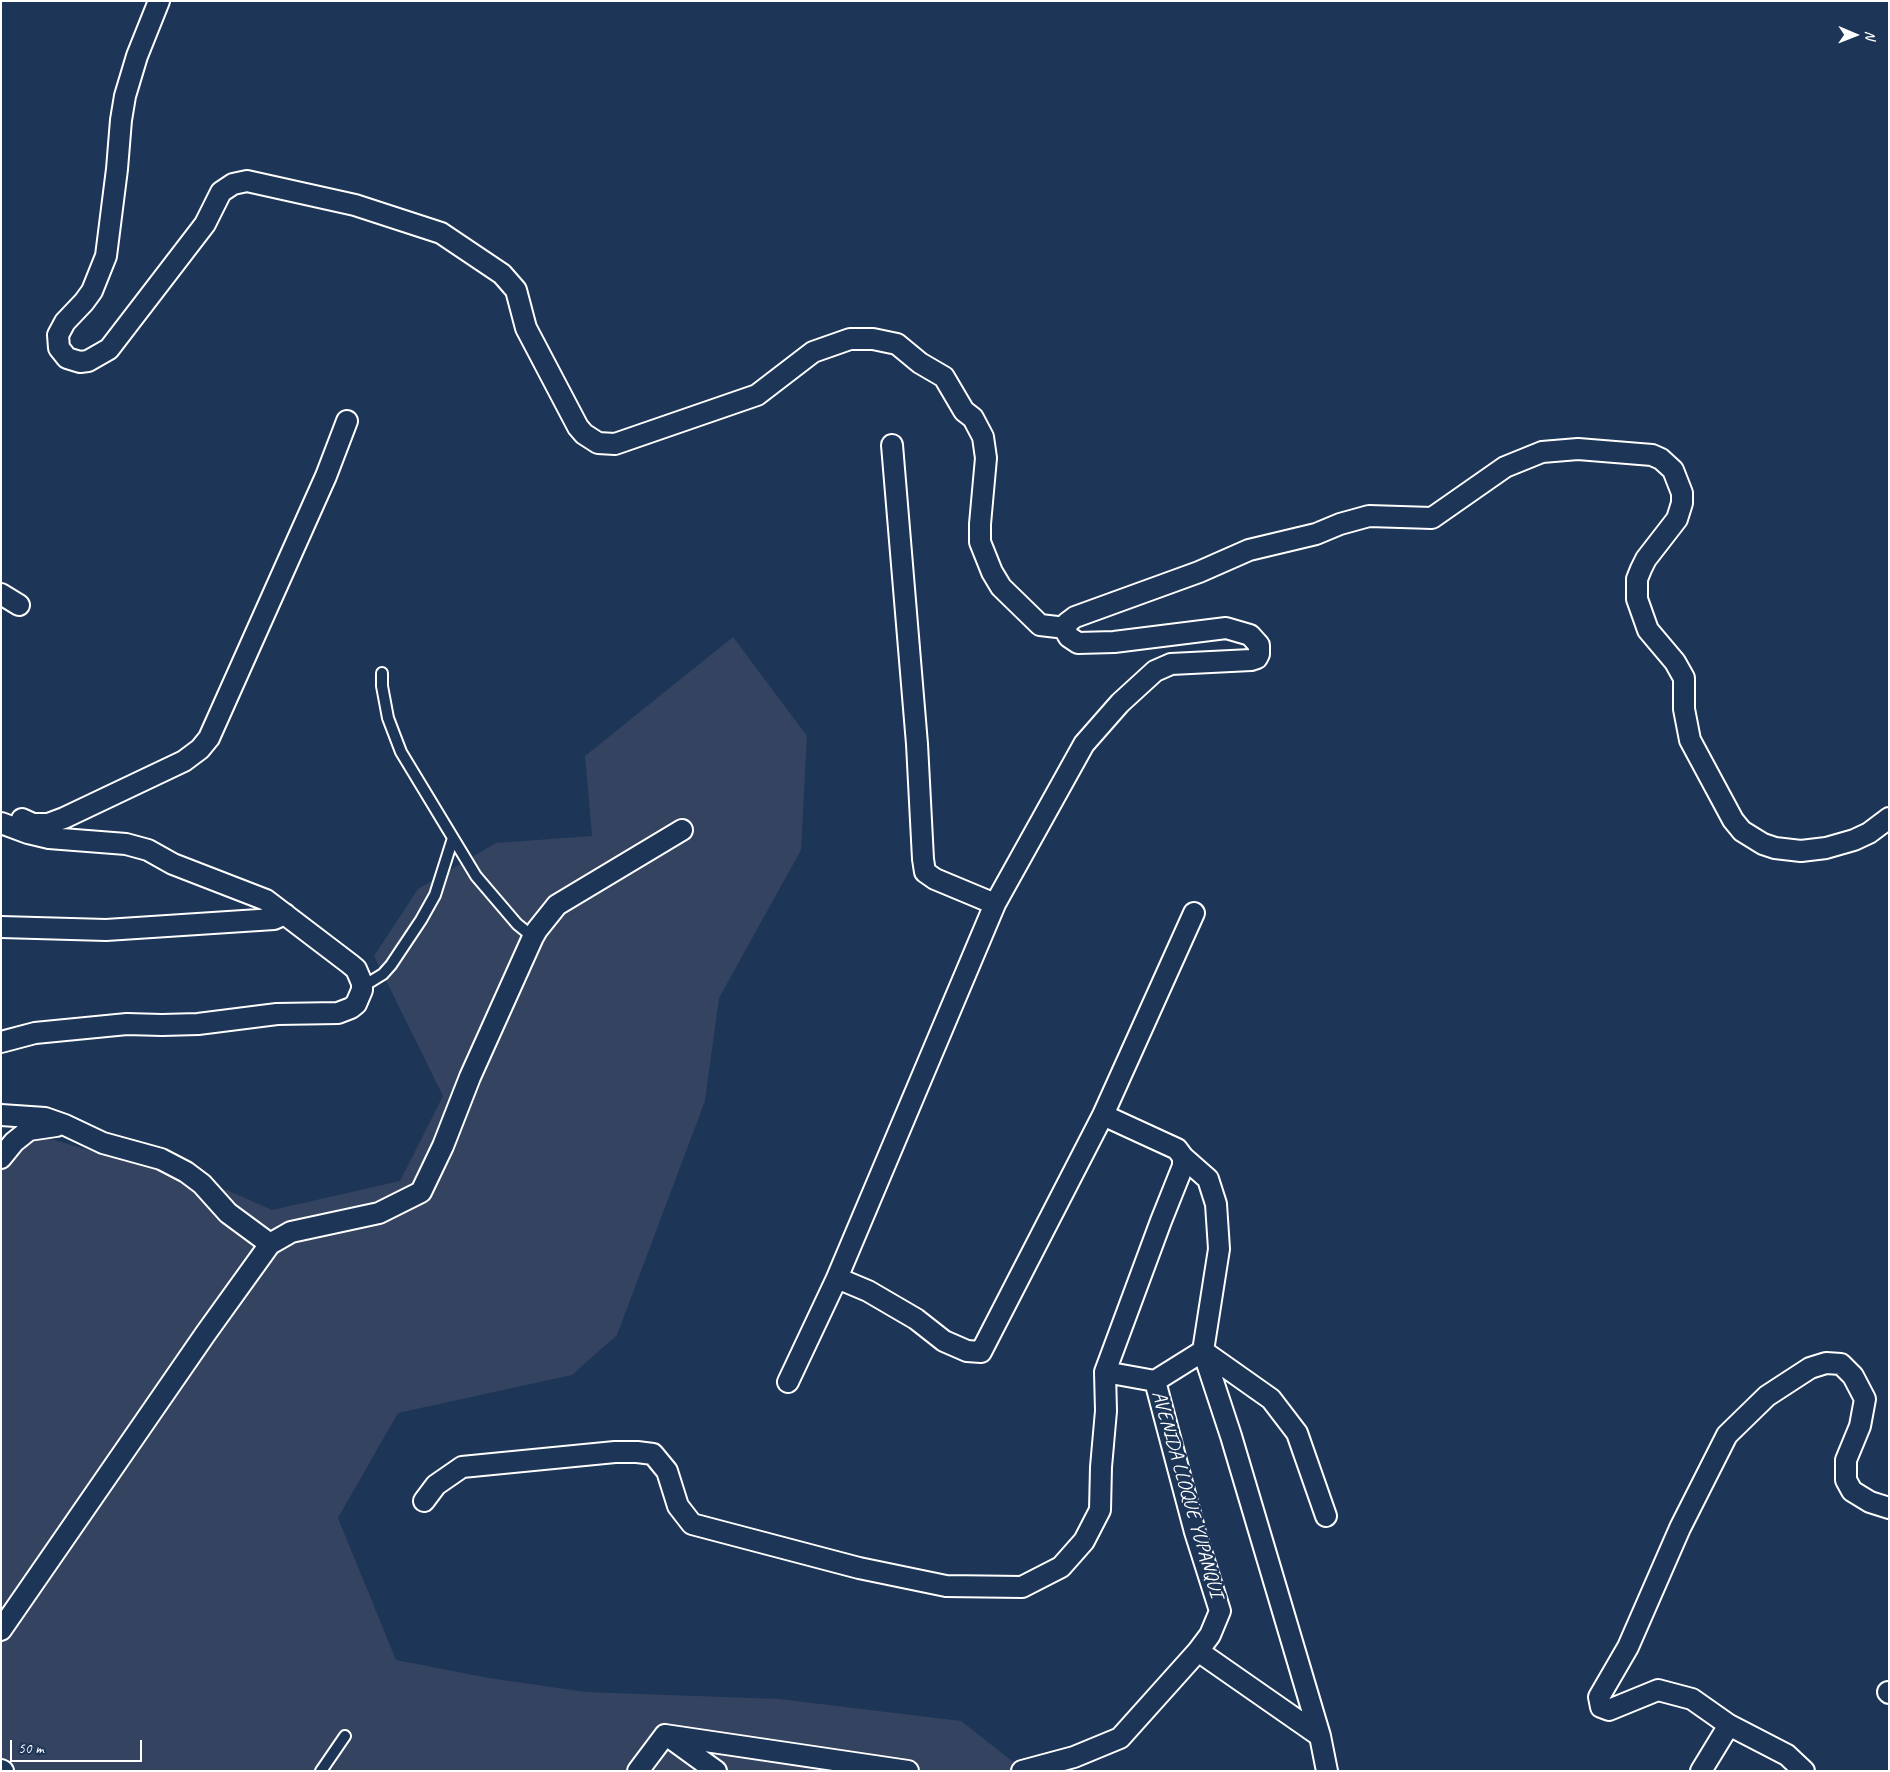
<!DOCTYPE html>
<html>
<head>
<meta charset="utf-8">
<style>
	body { margin:0 }
	#map { position:relative; width:1890px; height:1772px; overflow:hidden; background:#1d3557; font-family:Caveat,sans-serif }
	canvas { display:block }
	.frame { position:absolute; inset:0; border:2px solid #fff; pointer-events:none }
	.north { position:absolute; left:1830px; top:10px; width:50px; height:50px; -webkit-text-stroke:4px #1d3557; paint-order:stroke; rotate:91deg; font-size:14px; font-weight:700; line-height:20px; text-align:center; color:#fff }
	.north::after { content:''; display:block; margin:auto; width:18px; height:22px; background:#fff; clip-path:polygon(50% 0,100% 100%,50% 72%,0 100%) }
	.scale { position:absolute; left:10px; top:1740px; width:132px; height:22px; box-sizing:border-box; border:2px solid #fff; border-top:0; padding-left:6px; font-size:15px; line-height:18px; white-space:nowrap; color:#fff; -webkit-text-stroke:4px #1d3557; paint-order:stroke }
</style>
</head>
<body>
<div id="map">
<canvas width="1890" height="1772"></canvas>
<div class="frame"></div>
<div class="north">N</div>
<div class="scale">50 m</div>
</div>
<script>
const context = document.querySelector('canvas').getContext('2d');
context.lineJoin = 'round';
function paint(path, color) { context.fillStyle = color; context.fill(path, 'evenodd'); }
const poly = rows => new Path2D(rows.map(r => 'M' + r).join(''));
function strokePath(path, color, width, dash) { context.strokeStyle = color; context.lineWidth = width; context.lineCap = dash ? 'butt' : 'round'; context.setLineDash(dash || []); context.stroke(path); }
function drawText(font, color, halo, rows, align = 'center') {
  context.font = font + ' Caveat,sans-serif'; context.lineWidth = 5; context.setLineDash([]); context.textBaseline = 'middle'; context.strokeStyle = halo; context.fillStyle = color; for (const [text, x, y, turn = 0] of rows) {
    context.save(); context.translate(x, y); context.rotate((+turn || 0) * Math.PI / 180); context.textAlign = isNaN(turn) ? turn : align; if (halo) context.strokeText(text, 0, 0); context.fillText(text, 0, 0); context.restore();
  }
}
const built = poly([
	[733,637,807,736,801,850,719,998,705,1101,617,1335,572,1375,398,1413,338,1518,396,1660,489,1678,586,1692,779,1699,961,1721,1025,1771,1,1771,1,1135,44,1137,229,1191,272,1210,400,1181,443,1096,374,956,418,889,496,843,592,836,585,756]
]);
const service = poly([
	[382,673,382,686,388,718,401,752,476,876,517,924,533,937],
	[362,983,370,982,383,974,391,965,421,920,435,895,453,838],
	[321,1771,345,1736]
]);
const minor = poly([
	[159,1,137,56,125,96,121,120,117,169,106,256,92,291,84,302,65,322,58,335,59,348,67,358,80,362,88,361,109,349,205,224,221,192,233,184,247,181,355,205,441,233,502,274,516,290,526,328,578,427,584,434,598,443,615,444,757,395,813,352,850,339,873,339,897,344,920,363,944,377,964,411,973,418,983,437,986,458,980,524,980,542,992,572,1001,587,1040,625,1066,628],
	[892,445,917,744,923,859,925,872,935,879,995,904],
	[1,594,19,605],
	[22,819,33,824,48,824,64,818,184,761,200,749,209,738,326,476,347,421],
	[1,823,28,833,49,838,126,844,148,850,173,864,266,900,350,964,356,969,362,983,362,990,356,1004,351,1008,338,1013,277,1014,198,1024,162,1025,127,1024,35,1033,1,1042],
	[1,927,106,930,274,919,285,914],
	[1,1115,45,1118,65,1125,103,1143,161,1159,186,1172,202,1184,228,1213,270,1244],
	[1,1158,14,1142,29,1130,56,1126],
	[837,1278,868,1291,916,1319,944,1341,967,1351,981,1352,1103,1115,1194,913],
	[1105,1372,1155,1381,1203,1351,1219,1249,1216,1204,1208,1179,1183,1157],
	[788,1382,837,1278,995,904,1084,744,1120,703,1155,671,1171,664,1251,660,1257,658,1259,654,1259,645,1250,635,1226,628,1114,642,1078,643,1069,637,1066,632,1067,623,1075,617,1199,572,1249,550,1316,534,1340,524,1369,516,1432,518,1505,467,1542,452,1578,449,1652,455,1661,459,1673,470,1682,493,1682,503,1677,519,1646,559,1641,569,1637,579,1637,599,1648,630,1675,662,1684,678,1684,709,1690,740,1733,820,1742,831,1763,844,1775,848,1801,851,1826,848,1854,840,1869,833,1889,818],
	[424,1501,436,1485,462,1467,615,1452,637,1452,653,1454,667,1471,678,1506,692,1524,859,1568,946,1586,1022,1587,1061,1567,1084,1541,1100,1510,1101,1467,1106,1411,1105,1372,1161,1221,1183,1166,1183,1157,1177,1149,1103,1115],
	[1326,1516,1297,1433,1271,1399,1203,1351,1231,1436,1320,1736,1327,1771],
	[1,1630,206,1333,270,1244,291,1232,379,1213,421,1192,443,1146,470,1077,533,937,537,930,557,905,682,830],
	[1198,1651,1320,1736],
	[1888,1692,1889,1693],
	[1729,1725,1692,1699,1658,1690,1609,1710,1601,1707,1599,1697,1628,1647,1680,1528,1727,1435,1767,1396,1810,1368,1826,1363,1841,1364,1853,1376,1865,1399,1860,1426,1846,1460,1846,1480,1852,1491,1870,1502,1889,1508],
	[665,1735,908,1771],
	[669,1737,716,1771],
	[1,1770,3,1771],
	[638,1771,665,1735],
	[1022,1771,1074,1757,1120,1738,1198,1651,1210,1635,1220,1611,1195,1532,1155,1381],
	[1701,1771,1729,1725,1787,1755,1804,1771]
]);
const streetNames = [
	["AVENIDA LLOQUE YUPANQUI",1187,1494,74]
];
paint(built, '#344360');
strokePath(service, '#fff', 14);
strokePath(minor, '#fff', 24);
strokePath(service, '#1d3557', 10);
strokePath(minor, '#1d3557', 20);
drawText('20px', '#fff', '#1d3557', streetNames);
</script>
</body>
</html>
